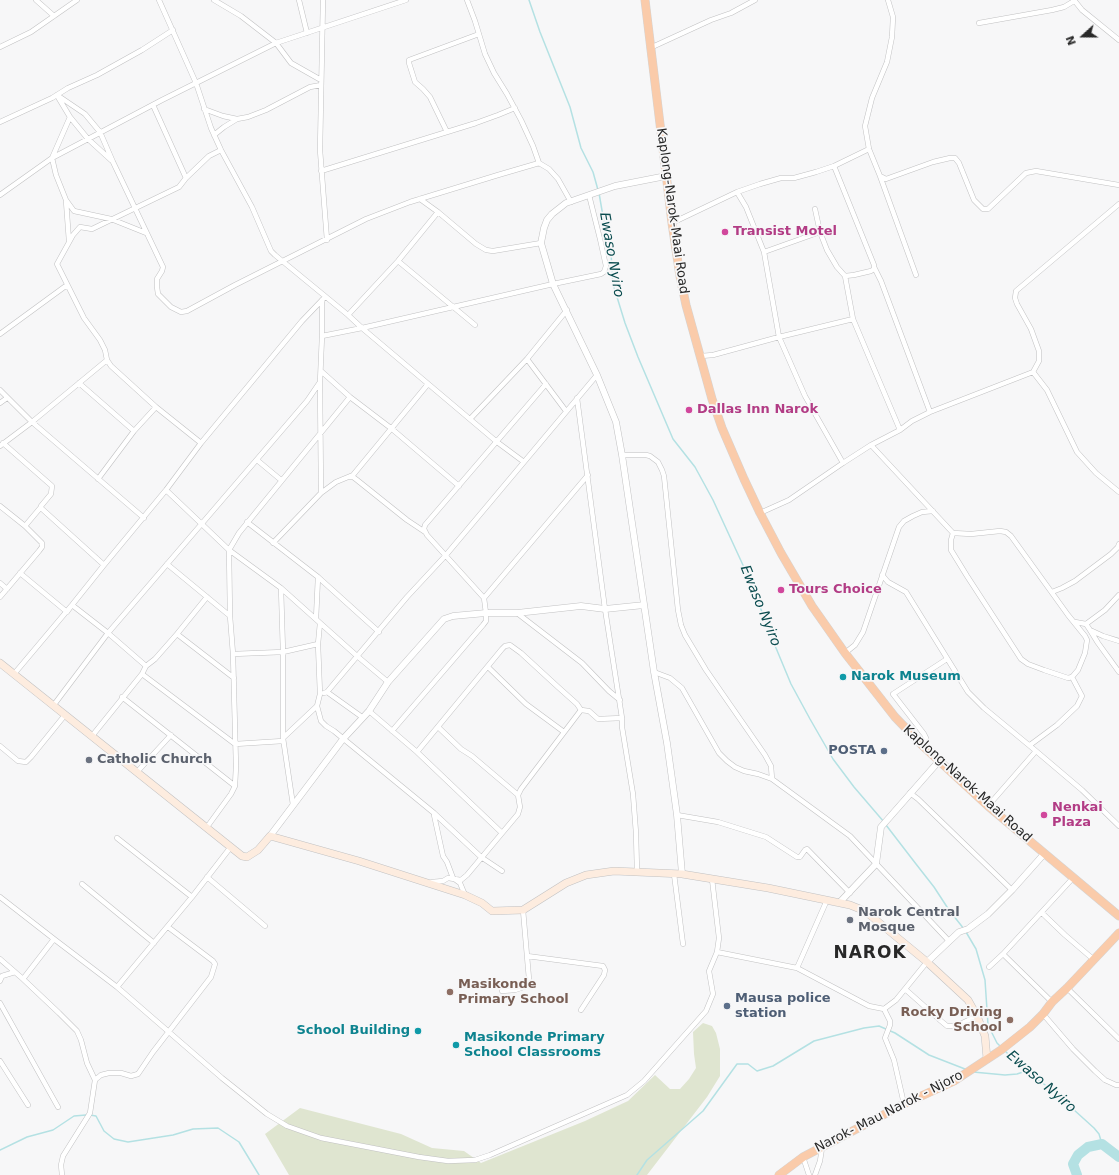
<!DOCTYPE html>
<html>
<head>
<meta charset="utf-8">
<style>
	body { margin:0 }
	#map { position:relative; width:1119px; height:1175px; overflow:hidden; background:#f7f7f8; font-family:"DejaVu Sans",sans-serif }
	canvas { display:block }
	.north { position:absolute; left:1063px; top:16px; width:40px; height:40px; -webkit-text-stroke:3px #f7f7f8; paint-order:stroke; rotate:249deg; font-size:11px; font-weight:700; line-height:16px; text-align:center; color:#282828 }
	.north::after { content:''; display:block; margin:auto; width:14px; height:18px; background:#282828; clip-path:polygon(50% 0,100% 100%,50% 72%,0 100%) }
</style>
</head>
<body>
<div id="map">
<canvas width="1119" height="1175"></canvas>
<div class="north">N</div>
</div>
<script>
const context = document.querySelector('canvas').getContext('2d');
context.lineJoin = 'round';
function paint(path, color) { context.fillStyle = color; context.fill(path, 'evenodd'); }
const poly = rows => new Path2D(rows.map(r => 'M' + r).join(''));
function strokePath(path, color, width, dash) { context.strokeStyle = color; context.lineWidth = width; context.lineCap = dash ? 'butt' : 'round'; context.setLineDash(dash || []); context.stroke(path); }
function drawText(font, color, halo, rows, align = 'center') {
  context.font = font + ' "DejaVu Sans",sans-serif'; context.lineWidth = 3.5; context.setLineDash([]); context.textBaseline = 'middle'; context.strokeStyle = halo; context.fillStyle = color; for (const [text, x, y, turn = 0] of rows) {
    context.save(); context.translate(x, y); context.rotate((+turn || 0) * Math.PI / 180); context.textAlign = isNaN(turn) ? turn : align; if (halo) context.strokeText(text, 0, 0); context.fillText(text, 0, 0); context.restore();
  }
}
const green = poly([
	[703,1023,712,1026,716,1033,720,1049,720,1076,707,1097,647,1175,289,1175,265,1134,300,1108,401,1134,432,1148,464,1151,481,1163,585,1121,628,1101,655,1075,670,1089,680,1089,689,1079,696,1068,694,1054,693,1032]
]);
const stream = poly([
	[529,0,540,32,570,107,581,148,593,172,598,190],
	[599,193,605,228,611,253,613,284,625,323,638,357,673,439,695,467,713,500,748,576,776,648,791,684,810,719,833,759,854,787,884,822],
	[886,825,916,864,934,887,949,910,964,929],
	[966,932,976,949,985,980,988,1025,997,1043,1001,1047],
	[1005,1051,1026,1071,1052,1090,1094,1128,1099,1134,1102,1144],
	[973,1072,1005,1075,1017,1074,1026,1071],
	[90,1115,96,1116,104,1131,114,1139,128,1142,173,1135,193,1129,218,1128,239,1142,259,1175],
	[0,1150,27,1137,53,1130,74,1116,86,1115],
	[637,1175,647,1160,703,1111,737,1064,748,1064,757,1071,773,1066,814,1041,864,1028,879,1026,895,1033,929,1055,965,1069]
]);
const river = poly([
	[1077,1175,1073,1164,1078,1155,1088,1147,1102,1144,1119,1157]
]);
const minor = poly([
	[36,0,54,16],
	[159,0,196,83,211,128,221,150,252,207,271,251,275,255,348,315,362,328,497,442,524,462],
	[214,0,241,16,276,43,291,63,321,80],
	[299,0,307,33],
	[323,0,320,150,327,240],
	[467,0,475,21,485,54,494,73,507,94,521,120,533,146,539,163],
	[888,0,893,17,892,37,887,62,872,98,865,126,869,149,880,176,886,179,933,162,950,158,955,158,959,163,974,200,983,209,988,209,1026,173,1036,171,1119,185],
	[1074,0,1082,10,1119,40],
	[979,23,1052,10,1064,7,1074,1],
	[0,47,31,32,77,0],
	[650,48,711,20,731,13,755,0],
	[57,95,85,114,100,132,113,162,163,267,162,271,157,279,157,287,158,294,171,307,181,312,187,311,235,285,366,219,410,202,498,175,539,163,549,169,558,179,571,202],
	[58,97,70,117,88,139,111,160],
	[153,105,186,178,179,187,92,229,80,227,73,235,57,264,84,318,100,340,105,350,107,360,111,366,156,407,201,443],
	[204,109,223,116,237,119],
	[70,117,52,158,56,175,66,200,74,211,111,219,146,233],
	[0,122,52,98,68,88,97,75,142,50,173,30],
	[447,132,430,97,423,89,415,82,409,63,409,60,479,34],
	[214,135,224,127,237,119,248,117,266,110,310,87,321,85],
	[834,166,874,265,874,269,871,271,854,275,845,276,853,319],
	[321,171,476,123,498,115,515,108],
	[880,176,916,275],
	[186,178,209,156,221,150],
	[737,192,746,207,764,252,779,337,805,396,843,463],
	[0,195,52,158,162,100,276,43,406,0],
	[420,199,438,212,476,244,486,250,493,251,541,243],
	[66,201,69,241],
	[815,209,820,232,827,250,837,267,845,276],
	[672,223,737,192,760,184,781,178,794,178,816,172,834,166,869,149],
	[764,252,820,232],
	[398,261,475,325],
	[874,267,881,281,930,412],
	[348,315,398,261,438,212],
	[0,334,67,285],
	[322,336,362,328,553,284,601,274,604,272,606,266,600,239,589,195],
	[701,356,713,355,779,337,853,319,900,430],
	[527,359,566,411],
	[321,371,350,397,392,429,459,486],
	[1033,372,1047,390,1077,452,1096,473,1119,492],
	[79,383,134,431],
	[0,390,32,422,144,518],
	[577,398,605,609,622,718,598,719,589,711,581,710],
	[0,403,7,398],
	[471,418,527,359,567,310],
	[3,443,52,486,51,494,41,506,41,508,104,565],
	[871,445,953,533,951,540,951,550,967,576,1021,659,1028,664,1044,670,1068,678,1072,677],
	[0,446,32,422,107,360],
	[622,455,646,455,650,456,658,462,662,470,664,476,678,610,681,625,685,635,706,670,765,755,771,766,772,779],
	[257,460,281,480],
	[349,477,353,477,357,480,407,520,425,532],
	[98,479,134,431,156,407],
	[166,490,229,550,281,588,357,656,388,682],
	[321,493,336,482,353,475,428,384],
	[0,506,25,526,42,543,42,547,39,551,0,597],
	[760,513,789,500,843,463,871,445,900,430,912,421,930,412,1033,372,1039,361,1039,351,1031,329,1017,304,1015,298,1016,291,1119,204],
	[247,522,318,577,379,632],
	[25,526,41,507],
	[953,533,971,534,1000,531,1006,532,1011,536,1068,615,1085,636,1087,640,1085,653,1078,670,1072,677],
	[273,543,321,493,320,382,322,336,322,300],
	[167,564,230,616],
	[20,573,67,612,72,605,108,633,146,666,142,674,235,744,283,741],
	[882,575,888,582,906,592,968,692,984,708,1036,751,988,806],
	[0,583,7,589],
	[281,588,283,652,283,738,293,805],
	[1052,592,1062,588,1075,581,1111,554,1118,547,1119,544],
	[484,598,588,475],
	[517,613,582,663,609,691,620,700],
	[316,619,318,577],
	[1075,622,1086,624,1105,610,1119,595],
	[320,623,318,644,320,694,317,706,321,721,326,726,334,731,434,813,481,857,502,871],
	[1086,624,1090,630,1103,636,1119,641],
	[1090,630,1098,643,1119,672],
	[177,634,234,678],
	[845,653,855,645,863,632,899,527,904,521,913,516,922,512,933,511],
	[233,654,283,652,318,644],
	[146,666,155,659,177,634,207,597],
	[488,667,526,704,564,732],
	[654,672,670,678,682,688,719,753,727,761,735,767,744,771,758,774,772,779,850,836,949,941],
	[14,674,72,605,104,565,166,490,201,443,302,321,325,297],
	[327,692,407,597,446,555,597,375],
	[324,693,327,692,362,717],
	[122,697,235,786],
	[53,706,108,633,307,401,320,382],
	[369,711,417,752,502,649,505,646,510,645,521,653,558,687,577,704,581,710,521,789,518,795,520,807,518,814,467,875,461,880,448,878,443,881,432,882],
	[622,718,622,727,633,794,636,833,637,871],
	[438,727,461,749,472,756,518,795],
	[392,731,483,625,486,621,486,613,484,598,427,535,424,529,425,525,546,384],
	[92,736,142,674],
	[283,738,317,706],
	[1030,745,1057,725,1077,706,1082,696,1072,677],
	[0,746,18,761,26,762,31,757,65,715],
	[923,746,926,738,924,734,893,694,947,659],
	[1036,751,1082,790,1119,826],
	[417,752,502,833],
	[137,772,171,735],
	[910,793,918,799,1012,890],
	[434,815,443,856,447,862,453,878,460,883,465,895],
	[677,815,718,822,766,837,797,857,800,857,805,850,807,849,850,893],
	[207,827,231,794,235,786,236,766,233,654,230,616,229,550,239,533,350,397],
	[117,838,192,897],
	[674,874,683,944],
	[207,877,265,926],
	[712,879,719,938,717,952,797,968,827,900],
	[82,884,154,943],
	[0,897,54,939,117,987,222,1078,267,1114,287,1126,321,1138,419,1157,448,1161,475,1160,490,1155,627,1095,644,1081,706,1011,713,994,709,971,717,952],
	[1042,913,1065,935,1093,959],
	[527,956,603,966,605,970,604,975,581,1010],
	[0,959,23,979,54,939],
	[989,967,1003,954],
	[797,968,869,1006,884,1009,896,1000,927,962],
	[23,979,59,1013,77,1031,81,1040,87,1063,95,1080],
	[0,981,2,976,15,972],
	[117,987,192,897,230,848],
	[1067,988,1119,1039],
	[905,989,941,1021,947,1026,956,1026,977,1016],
	[502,991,515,990,524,987,527,984,529,979,523,910],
	[1052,1002,1003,954,1073,878],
	[0,1003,58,1107],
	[884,1009,890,1021,890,1025,885,1038,894,1060,904,1104],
	[1043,1014,1073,1049,1095,1071,1105,1080,1116,1085,1119,1085],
	[0,1061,28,1105],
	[803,1157,809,1175],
	[62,1175,61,1165,63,1156,90,1113,95,1080,101,1075,109,1073,121,1073,131,1076,138,1074,153,1052,211,977,215,964,213,961,168,927],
	[815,1175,820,1161,822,1148]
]);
const tertiary = poly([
	[666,176,615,186,566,203,552,214,547,220,544,228,541,243,553,284,597,375,616,422,622,455,654,672,667,743,677,815,682,874],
	[270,836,343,739,369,711,388,682,444,619,453,616,486,613,517,613,581,606,605,609,644,605],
	[840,902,876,864,881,827,939,761],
	[927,962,959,932,968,929,988,914,1012,890,1044,854]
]);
const secondary = poly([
	[0,663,242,856,247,857,258,850,270,836,359,861,465,895,482,903,492,911,523,910,566,883,586,875,614,871,682,874,768,888,850,905,865,911,927,962,968,1000,977,1016,985,1036,987,1059]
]);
const trunk = poly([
	[645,0,672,223,680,276,686,305,712,399,722,428,744,479,760,513,781,553,812,606,845,653,895,717,923,746,988,806,1119,916],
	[779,1175,803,1157,904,1104,954,1081,1001,1050,1030,1027,1043,1014,1052,1002,1067,988,1119,933]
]);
const markers = [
	[725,232,4,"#d1479c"],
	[689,410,4,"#d1479c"],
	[781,590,4,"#d1479c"],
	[843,677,4,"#0f9aa8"],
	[884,751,4,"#5c6f8a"],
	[89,760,4,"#6b7280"],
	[1044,815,4,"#d1479c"],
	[850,920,4,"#6b7280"],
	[450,992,4,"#8d6e63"],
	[727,1006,4,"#5c6f8a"],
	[1010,1020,4,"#8d6e63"],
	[418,1031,4,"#0f9aa8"],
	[456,1045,4,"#0f9aa8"]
];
const streetNames = [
	["Kaplong-Narok-Maai Road",672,211,82],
	["Kaplong-Narok-Maai Road",967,784,42],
	["Narok- Mau Narok - Njoro",889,1112,-27]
];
const hotelNames = [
	["Transist Motel",733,232],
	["Dallas Inn Narok",697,410],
	["Tours Choice",789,590],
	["Nenkai",1052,808],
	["Plaza",1052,823]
];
const cultureNames = [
	["Narok Museum",851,677],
	["School Building",410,1031,"right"],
	["Masikonde Primary",464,1038],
	["School Classrooms",464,1053]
];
const serviceNames = [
	["POSTA",876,751],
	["Mausa police",735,999,"left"],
	["station",735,1014,"left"]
];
const worshipNames = [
	["Catholic Church",97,760],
	["Narok Central",858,913],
	["Mosque",858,928]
];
const educationNames = [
	["Masikonde",458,985],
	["Primary School",458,1000],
	["Rocky Driving",1002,1013,"right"],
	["School",1002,1028,"right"]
];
const waterNames = [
	["Ewaso Nyiro",611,255,80],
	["Ewaso Nyiro",760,606,68],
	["Ewaso Nyiro",1041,1082,41]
];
const districtNames = [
	["NAROK",870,954]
];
paint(green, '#dfe5d0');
strokePath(stream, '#b4e1e3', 1.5);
strokePath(river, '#b4e1e3', 10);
strokePath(minor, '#c1c1c2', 5.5);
strokePath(tertiary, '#c1c1c2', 7);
strokePath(secondary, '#c1c1c2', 8);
strokePath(trunk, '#d4d4d4', 9);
strokePath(minor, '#fff', 4.5);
strokePath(tertiary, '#fff', 6);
strokePath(secondary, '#fdecdf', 7);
strokePath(trunk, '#facbaa', 8);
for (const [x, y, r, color] of markers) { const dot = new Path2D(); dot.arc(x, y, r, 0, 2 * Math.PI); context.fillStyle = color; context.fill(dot); strokePath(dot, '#f7f7f8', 1.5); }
drawText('13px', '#282828', '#f7f7f8', streetNames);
drawText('bold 13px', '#b23c85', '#f7f7f8', hotelNames, 'left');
drawText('bold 13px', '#0d838f', '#f7f7f8', cultureNames, 'left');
drawText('bold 13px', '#4e5e75', '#f7f7f8', serviceNames, 'right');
drawText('bold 13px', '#5b616d', '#f7f7f8', worshipNames, 'left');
drawText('bold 13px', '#785e54', '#f7f7f8', educationNames, 'left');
drawText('italic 14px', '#0a4c4f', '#f7f7f8', waterNames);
context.letterSpacing = '1px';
drawText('bold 17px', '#282828', '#f7f7f8', districtNames);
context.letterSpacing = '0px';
</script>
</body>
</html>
